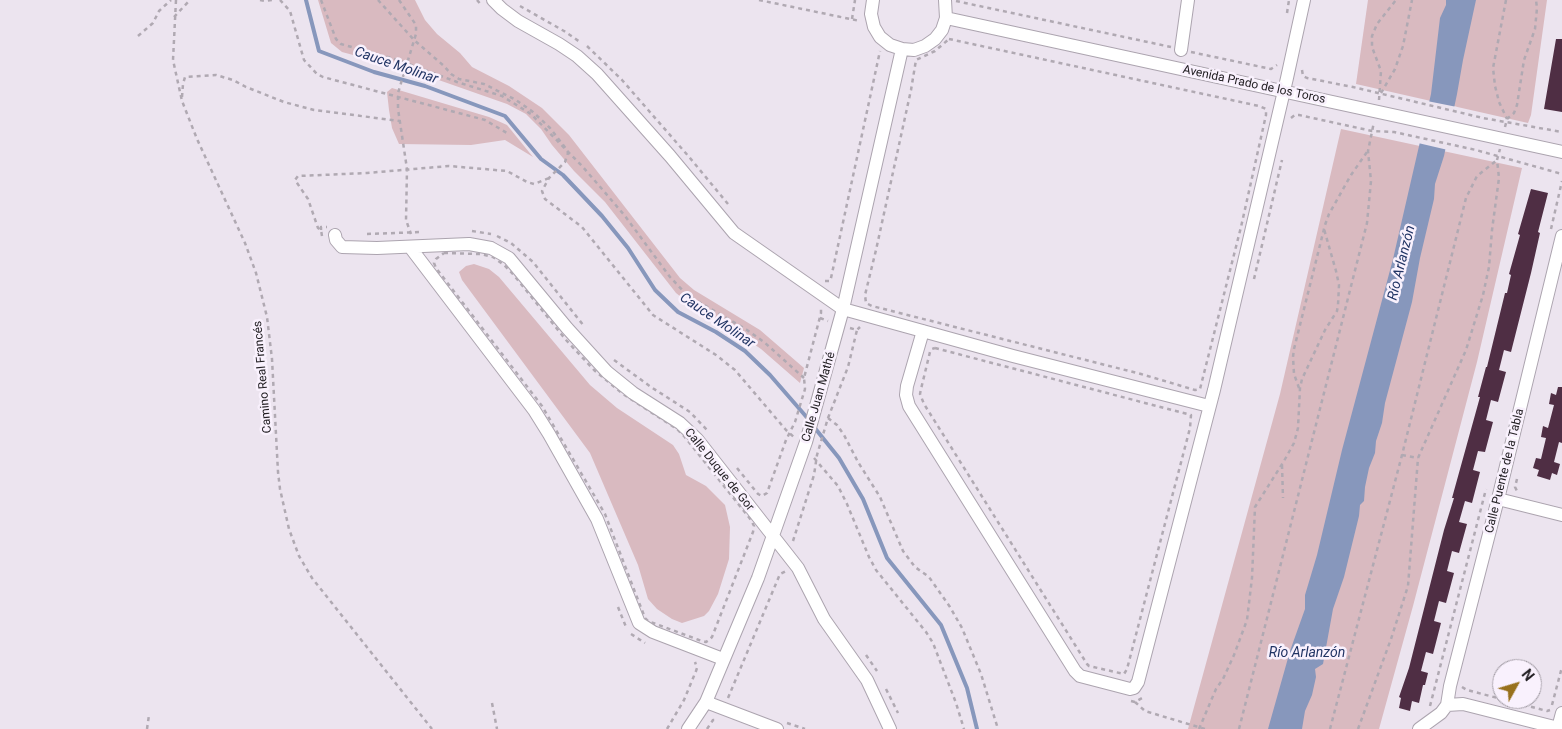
<!DOCTYPE html>
<html>
<head>
<meta charset="utf-8">
<style>
	body { margin:0 }
	#map { position:relative; width:1562px; height:729px; overflow:hidden; background:#ece4ef; font-family:Roboto,sans-serif }
	canvas { display:block }
	.north { position:absolute; left:1492px; top:659px; width:50px; height:50px; box-sizing:border-box; background:#f9f1fd; border:1px solid #a39da6; border-radius:50%; rotate:51deg; font-size:14px; font-weight:700; line-height:20px; text-align:center; color:#232024 }
	.north::after { content:''; display:block; margin:auto; width:18px; height:22px; background:#98711c; clip-path:polygon(50% 0,100% 100%,50% 72%,0 100%) }
</style>
</head>
<body>
<div id="map">
<canvas width="1562" height="729"></canvas>
<div class="north">N</div>
</div>
<script>
const context = document.querySelector('canvas').getContext('2d');
context.lineJoin = 'round';
function paint(path, color) { context.fillStyle = color; context.fill(path, 'evenodd'); }
const poly = rows => new Path2D(rows.map(r => 'M' + r).join(''));
function strokePath(path, color, width, dash) { context.strokeStyle = color; context.lineWidth = width; context.lineCap = dash ? 'butt' : 'round'; context.setLineDash(dash || []); context.stroke(path); }
function drawText(font, color, halo, rows, align = 'center') {
  context.font = font + ' Roboto,sans-serif'; context.lineWidth = 5; context.setLineDash([]); context.textBaseline = 'middle'; context.strokeStyle = halo; context.fillStyle = color; for (const [text, x, y, turn = 0] of rows) {
    context.save(); context.translate(x, y); context.rotate((+turn || 0) * Math.PI / 180); context.textAlign = isNaN(turn) ? turn : align; if (halo) context.strokeText(text, 0, 0); context.fillText(text, 0, 0); context.restore();
  }
}
const green = poly([
	[318,0,415,0,425,20,437,34,460,53,472,67,509,86,542,108,569,135,680,278,694,290,760,330,804,368,800,383,761,349,720,321,691,305,676,293,605,202,574,171,552,145,541,129,526,114,507,104,413,71,342,52,331,43],
	[1368,0,1547,0,1531,115,1528,123,1356,84],
	[392,88,489,117,507,125,533,157,505,140,471,145,399,144,392,128,389,110,387,92],
	[1341,129,1522,168,1477,362,1413,606,1379,729,1188,729,1280,394],
	[474,264,489,269,499,277,590,385,617,408,673,445,679,454,686,475,706,486,725,505,730,527,729,559,718,594,709,611,704,616,682,623,672,619,657,609,648,599,638,565,590,453,462,280,459,272,466,266]
]);
const water = poly([
	[1446,0,1476,0,1463,60,1457,94,1444,156,1435,184,1434,199,1420,258,1412,302,1385,403,1382,423,1376,441,1375,453,1369,468,1365,487,1364,501,1360,505,1359,516,1344,577,1333,609,1323,664,1315,669,1316,677,1312,695,1305,711,1302,729,1268,729,1290,651,1305,609,1305,595,1317,555,1342,450,1393,259,1431,94,1440,18,1446,5]
]);
const pier = poly([
	[1427,101,1457,107,1448,150,1418,143]
]);
const stream = poly([
	[306,0,319,51,374,72,425,86,505,116,541,159,563,175,602,216,628,248,655,290,678,312,716,332,745,351,770,375,810,421],
	[814,427,839,458,863,499,887,558,941,625,967,688,977,729]
]);
const building = poly([
	[1556,39,1562,39,1562,112,1544,109],
	[1531,189,1548,193,1538,232,1540,233,1531,273,1511,352,1504,350,1499,370,1506,372,1498,402,1491,400,1486,420,1493,422,1485,452,1478,451,1473,470,1480,472,1472,503,1465,501,1459,522,1467,524,1459,553,1452,551,1447,571,1454,573,1446,603,1439,601,1434,621,1441,623,1433,654,1426,652,1421,671,1428,673,1425,685,1423,685,1419,703,1412,701,1410,711,1399,708,1401,698,1399,697,1409,668,1444,530,1454,498,1452,498,1480,397,1478,397,1486,367,1487,367,1505,293,1507,293,1511,275,1509,274,1520,235,1518,234],
	[1558,387,1562,387,1562,443,1559,442,1554,462,1560,464,1557,475,1552,473,1550,480,1537,476,1539,470,1533,468,1536,458,1541,459,1546,438,1541,437,1543,426,1548,428,1554,405,1549,404,1551,393,1556,395]
]);
const path = poly([
	[176,0,173,60,182,101,197,139,245,243,256,273,267,317,272,359,278,472,280,489,289,529,299,556,312,578,432,729],
	[260,0,265,1,272,0],
	[280,0,290,11,304,60,317,74,323,77,485,120,507,133],
	[321,0,336,39,341,44,398,60,457,82,502,96,531,114,582,166,602,189,625,216,670,277,687,295,747,330,764,342,804,378],
	[378,0,414,40,444,66,451,74,459,79,484,84,516,100,533,112,550,128,567,150,568,153,565,162,549,178,542,191,545,199,582,227,653,315,716,355,735,370,786,430,795,438],
	[399,0,416,25,416,34,398,93,398,109,407,169,406,220,411,234],
	[477,0,482,6],
	[759,0,860,21],
	[1506,0,1493,68,1495,86,1499,102,1507,119],
	[956,1,1171,47],
	[520,6,564,31,580,42],
	[1287,13,1289,0],
	[174,17,190,0],
	[852,19,855,0],
	[138,36,153,23,159,11,171,0],
	[949,39,1259,106,1266,109,1266,115,1241,227,1200,389,1195,390,1141,374,872,306,866,303,865,295,876,250,911,90,916,60,935,51,949,39],
	[587,46,622,80,690,158,728,204],
	[1191,52,1271,69,1277,65],
	[1302,70,1303,76,1307,78,1353,87,1483,118,1562,132],
	[1381,93,1395,69,1403,46,1412,0],
	[182,97,183,84,185,77,216,75,233,80,246,87,284,102,314,110,400,121],
	[1379,100,1381,71,1372,47,1372,36,1377,24,1396,0],
	[1291,118,1295,115,1299,115,1372,131,1394,132,1476,150,1562,174],
	[1505,127,1507,119,1514,113,1517,105,1524,60,1535,29,1537,8,1536,0],
	[1551,229,1562,181],
	[321,230,321,227,327,227],
	[472,231,491,234],
	[367,234,422,232],
	[322,236,321,230,318,228,308,199,295,180,298,176,367,173,449,166,507,171,527,182,534,184,549,178],
	[497,236,511,243,533,262,584,326],
	[444,253,480,254,493,257,504,265,513,274,566,340,594,370,623,394,677,429,684,436,751,520,754,526,753,532,712,637,709,640,706,642,699,640,648,621,645,618,605,514,542,406,436,268,434,263,436,259,444,253],
	[1254,279,1282,160],
	[825,281,830,281,831,278,880,51],
	[820,318,828,321],
	[850,328,857,330,860,327],
	[935,348,1191,415,1190,428,1127,669,1124,674,1089,666,1087,664,924,404,920,394,921,389,930,352,932,349,935,348],
	[614,360,651,387,690,412,707,430],
	[1299,388,1294,374,1293,357,1294,349,1325,225,1329,214,1351,175,1367,152],
	[828,418,837,425,844,435,858,462,880,497,903,551,915,567,929,577,950,607,962,628,981,674,998,729],
	[1402,455,1418,458],
	[814,458,838,486,847,504,869,557,876,570,926,632,933,643,956,703,964,729],
	[1282,465,1283,498],
	[737,468,758,494,762,496,767,493,786,440,795,422,805,389,804,378,821,313,821,308],
	[1517,479,1515,487,1517,491],
	[793,541,814,475,817,455,828,418,848,367,857,330],
	[618,607,626,627],
	[631,634,645,643],
	[866,655,877,671],
	[1462,687,1467,690,1547,711,1550,710],
	[886,689,898,713],
	[728,698,780,574,786,571],
	[1131,701,1135,702,1144,697],
	[1135,702,1145,711,1205,729],
	[492,703,497,729],
	[1552,705,1562,667],
	[1430,706,1486,489],
	[787,723,805,729],
	[147,729,149,715],
	[667,729,684,700,696,671,697,668,695,662],
	[707,729,713,720,715,720],
	[1199,729,1216,689,1223,679,1234,655,1247,620,1252,578,1255,507,1284,461,1294,443,1298,428,1300,388,1302,379,1325,330,1337,311,1338,305,1339,285,1336,271,1324,229],
	[1239,729,1367,223,1371,181,1368,151,1374,122],
	[1330,729,1402,455,1466,198,1477,176,1497,160],
	[1358,729,1391,639,1408,586,1418,458,1466,350,1483,295,1489,267,1492,230,1499,178,1497,160,1500,149]
]);
const minor = poly([
	[493,0,502,9,518,21,559,44,577,56,597,74,670,156,734,233,843,309,1013,356,1209,406],
	[873,0,871,14,874,27,880,37,890,45,902,49,914,50,925,46,935,39,942,30,946,18,945,0],
	[946,18,1562,152],
	[1181,50,1188,0],
	[335,235,336,240,342,247,377,248,469,244,491,248,509,258,567,328,607,372,633,393,680,423,697,439,798,568,824,619,867,680,890,729],
	[410,247,534,410,549,434,597,519,639,623,653,632,723,659],
	[923,331,907,386,906,395,909,406,1075,671,1080,676,1130,689,1134,688,1138,682,1214,390,1287,78,1304,0],
	[1498,499,1562,515],
	[706,702,777,729],
	[1447,705,1450,686,1498,499,1562,236],
	[1558,728,1562,713],
	[688,729,706,702,758,578,806,442,843,309,902,49],
	[1419,729,1441,713,1447,705,1463,704,1562,729]
]);
const streetNames = [
	["Avenida Prado de los Toros",1254,85,12],
	["Camino Real Francés",263,377,-95],
	["Calle Juan Mathé",819,397,-74],
	["Calle Duque de Gor",719,470,51],
	["Calle Puente de la Tabla",1505,471,-76]
];
const waterNames = [
	["Cauce Molinar",396,66,19],
	["Río Arlanzón",1402,263,-76],
	["Cauce Molinar",717,321,34],
	["Río Arlanzón",1307,653]
];
paint(green, '#d9bac0');
paint(water, '#8797bc');
paint(pier, '#ece4ef');
strokePath(stream, '#8797bc', 4);
paint(building, '#4f2e44');
strokePath(minor, '#aca4af', 14);
strokePath(path, '#b0a9b2', 2.5, [4, 4]);
strokePath(minor, '#fff', 12);
drawText('12px', '#232024', '#f9f1fd', streetNames);
drawText('italic 14px', '#213464', '#f9f1fd', waterNames);
</script>
</body>
</html>
